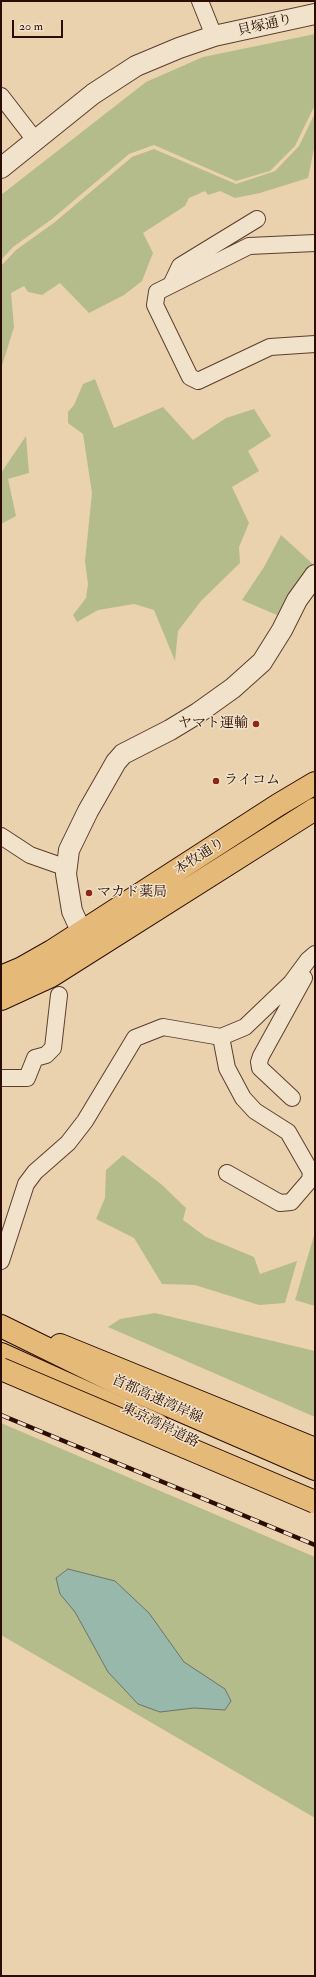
<!DOCTYPE html>
<html>
<head>
<meta charset="utf-8">
<style>
	body { margin:0 }
	#map { position:relative; width:316px; height:1977px; overflow:hidden; background:#ead2af; font-family:"IM FELL Double Pica",serif }
	canvas { display:block }
	.frame { position:absolute; inset:0; border:2px solid #2b0d01; pointer-events:none }
	.scale { position:absolute; left:12px; top:20px; width:51px; height:18px; box-sizing:border-box; border:2px solid #2b0d01; border-top:0; padding-left:5px; font-size:12px; line-height:14px; white-space:nowrap; color:#2b0d01; -webkit-text-stroke:3px #f1e2cb; paint-order:stroke }
</style>
</head>
<body>
<div id="map">
<canvas width="316" height="1977"></canvas>
<div class="frame"></div>
<div class="scale">20 m</div>
</div>
<script>
const context = document.querySelector('canvas').getContext('2d');
context.lineJoin = 'round';
function paint(path, color) { context.fillStyle = color; context.fill(path, 'evenodd'); }
const poly = rows => new Path2D(rows.map(r => 'M' + r).join(''));
function strokePath(path, color, width, dash) { context.strokeStyle = color; context.lineWidth = width; context.lineCap = dash ? 'butt' : 'round'; context.setLineDash(dash || []); context.stroke(path); }
function drawText(font, color, halo, rows, align = 'center') {
  context.font = font + ' "IM FELL Double Pica","Noto Serif JP",serif'; context.lineWidth = 3; context.setLineDash([]); context.textBaseline = 'middle'; context.strokeStyle = halo; context.fillStyle = color; for (const [text, x, y, turn = 0] of rows) {
    context.save(); context.translate(x, y); context.rotate((+turn || 0) * Math.PI / 180); context.textAlign = isNaN(turn) ? turn : align; if (halo) context.strokeText(text, 0, 0); context.fillText(text, 0, 0); context.restore();
  }
}
const green = poly([
	[315,34,315,105,295,146,270,171,236,181,154,145,129,154,52,219,13,247,1,260,1,195,146,82,203,57],
	[315,113,315,144,308,178,260,193,235,198,220,191,208,195,205,191,189,198,185,206,143,233,153,253,142,281,124,295,89,313,60,283,42,295,28,292,24,286,11,293,14,327,1,369,1,266,16,250,55,222,132,157,154,149,236,184,275,171,299,146],
	[95,379,114,428,163,407,193,440,226,418,254,409,271,436,248,451,259,471,232,487,249,523,239,547,240,563,201,601,178,631,175,661,154,610,134,604,98,610,77,622,73,615,86,598,88,584,85,561,92,493,83,434,68,423,68,412,74,405,83,384],
	[26,436,29,473,8,479,16,516,1,524,1,473],
	[281,535,314,565,296,585,279,616,242,600,264,567],
	[123,1155,161,1184,186,1208,183,1220,206,1237,254,1257,260,1274,297,1261,285,1303,259,1305,195,1285,162,1284,134,1238,96,1219,105,1198,106,1170],
	[315,1232,315,1306,295,1300],
	[155,1313,315,1351,315,1417,108,1327,120,1319],
	[1,1423,315,1557,315,1818,1,1635]
]);
const water = poly([
	[68,1569,115,1581,149,1613,184,1662,225,1689,231,1701,225,1710,194,1708,160,1712,138,1704,108,1672,75,1612,60,1594,56,1578,68,1569]
]);
const minor = poly([
	[200,1,214,36],
	[1,96,35,140],
	[315,243,249,246,157,292,155,305,190,377,198,381,270,347,315,344],
	[171,285,180,266,257,219],
	[1,836,30,855,67,868],
	[221,1037,227,1068,243,1098,255,1111,288,1132,311,1172,310,1180,291,1202,280,1203,227,1173],
	[1,1078,27,1078,35,1058,46,1055,53,1048,59,995],
	[292,1098,260,1068,259,1062,261,1056,304,978],
	[1,1261,26,1184,35,1172,68,1143,85,1121,135,1038,163,1027,221,1037,245,1027,291,983,308,960,315,954]
]);
const tertiary = poly([
	[1,168,93,94,136,66,179,48,214,36,315,14],
	[88,946,72,911,66,874,69,850,88,811,116,762,123,754,170,730,198,713,233,688,262,662,282,630,297,600,315,575]
]);
const primary = poly([
	[1,977,22,968,52,951,278,805,315,783],
	[1,999,51,976,315,809]
]);
const trunk = poly([
	[60,1345,315,1449],
	[1,1354,158,1425]
]);
const motorway = poly([
	[1,1326,117,1383,315,1469]
]);
const rail = poly([
	[1,1415,315,1545]
]);
const motorwayBridge = poly([
	[1,1369,315,1502]
]);
const markers = [
	[256,724,4,"#8f2418"],
	[216,781,4,"#8f2418"],
	[89,893,4,"#8f2418"]
];
const streetNames = [
	["貝塚通り",265,26,-13],
	["本牧通り",200,857,-33],
	["首都高速湾岸線",157,1400,24],
	["東京湾岸道路",160,1426,26]
];
const poiNames = [
	["ヤマト運輸",248,724,"right"],
	["ライコム",224,781],
	["マカド薬局",97,893]
];
paint(green, '#b5bc8c');
paint(water, '#98b8ac');
strokePath(water, '#6c7468', 1);
strokePath(minor, '#5b3e2c', 18);
strokePath(tertiary, '#5b3e2c', 22);
strokePath(primary, '#2b0d01', 24);
strokePath(trunk, '#2b0d01', 24);
strokePath(motorway, '#2b0d01', 24);
strokePath(minor, '#f1e2cb', 16);
strokePath(tertiary, '#f1e2cb', 20);
strokePath(primary, '#e5b978', 22);
strokePath(trunk, '#e5b978', 22);
strokePath(motorway, '#e5b978', 22);
strokePath(rail, '#2b0d01', 4.5);
strokePath(rail, '#f1e2cb', 3, [9]);
strokePath(motorwayBridge, '#2b0d01', 24, []);
strokePath(motorwayBridge, '#e5b978', 22);
for (const [x, y, r, color] of markers) { const dot = new Path2D(); dot.arc(x, y, r, 0, 2 * Math.PI); context.fillStyle = color; context.fill(dot); strokePath(dot, '#f1e2cb', 1.5); }
drawText('14px', '#2b0d01', '#f1e2cb', streetNames);
drawText('14px', '#2b0d01', '#f1e2cb', poiNames, 'left');
</script>
</body>
</html>
